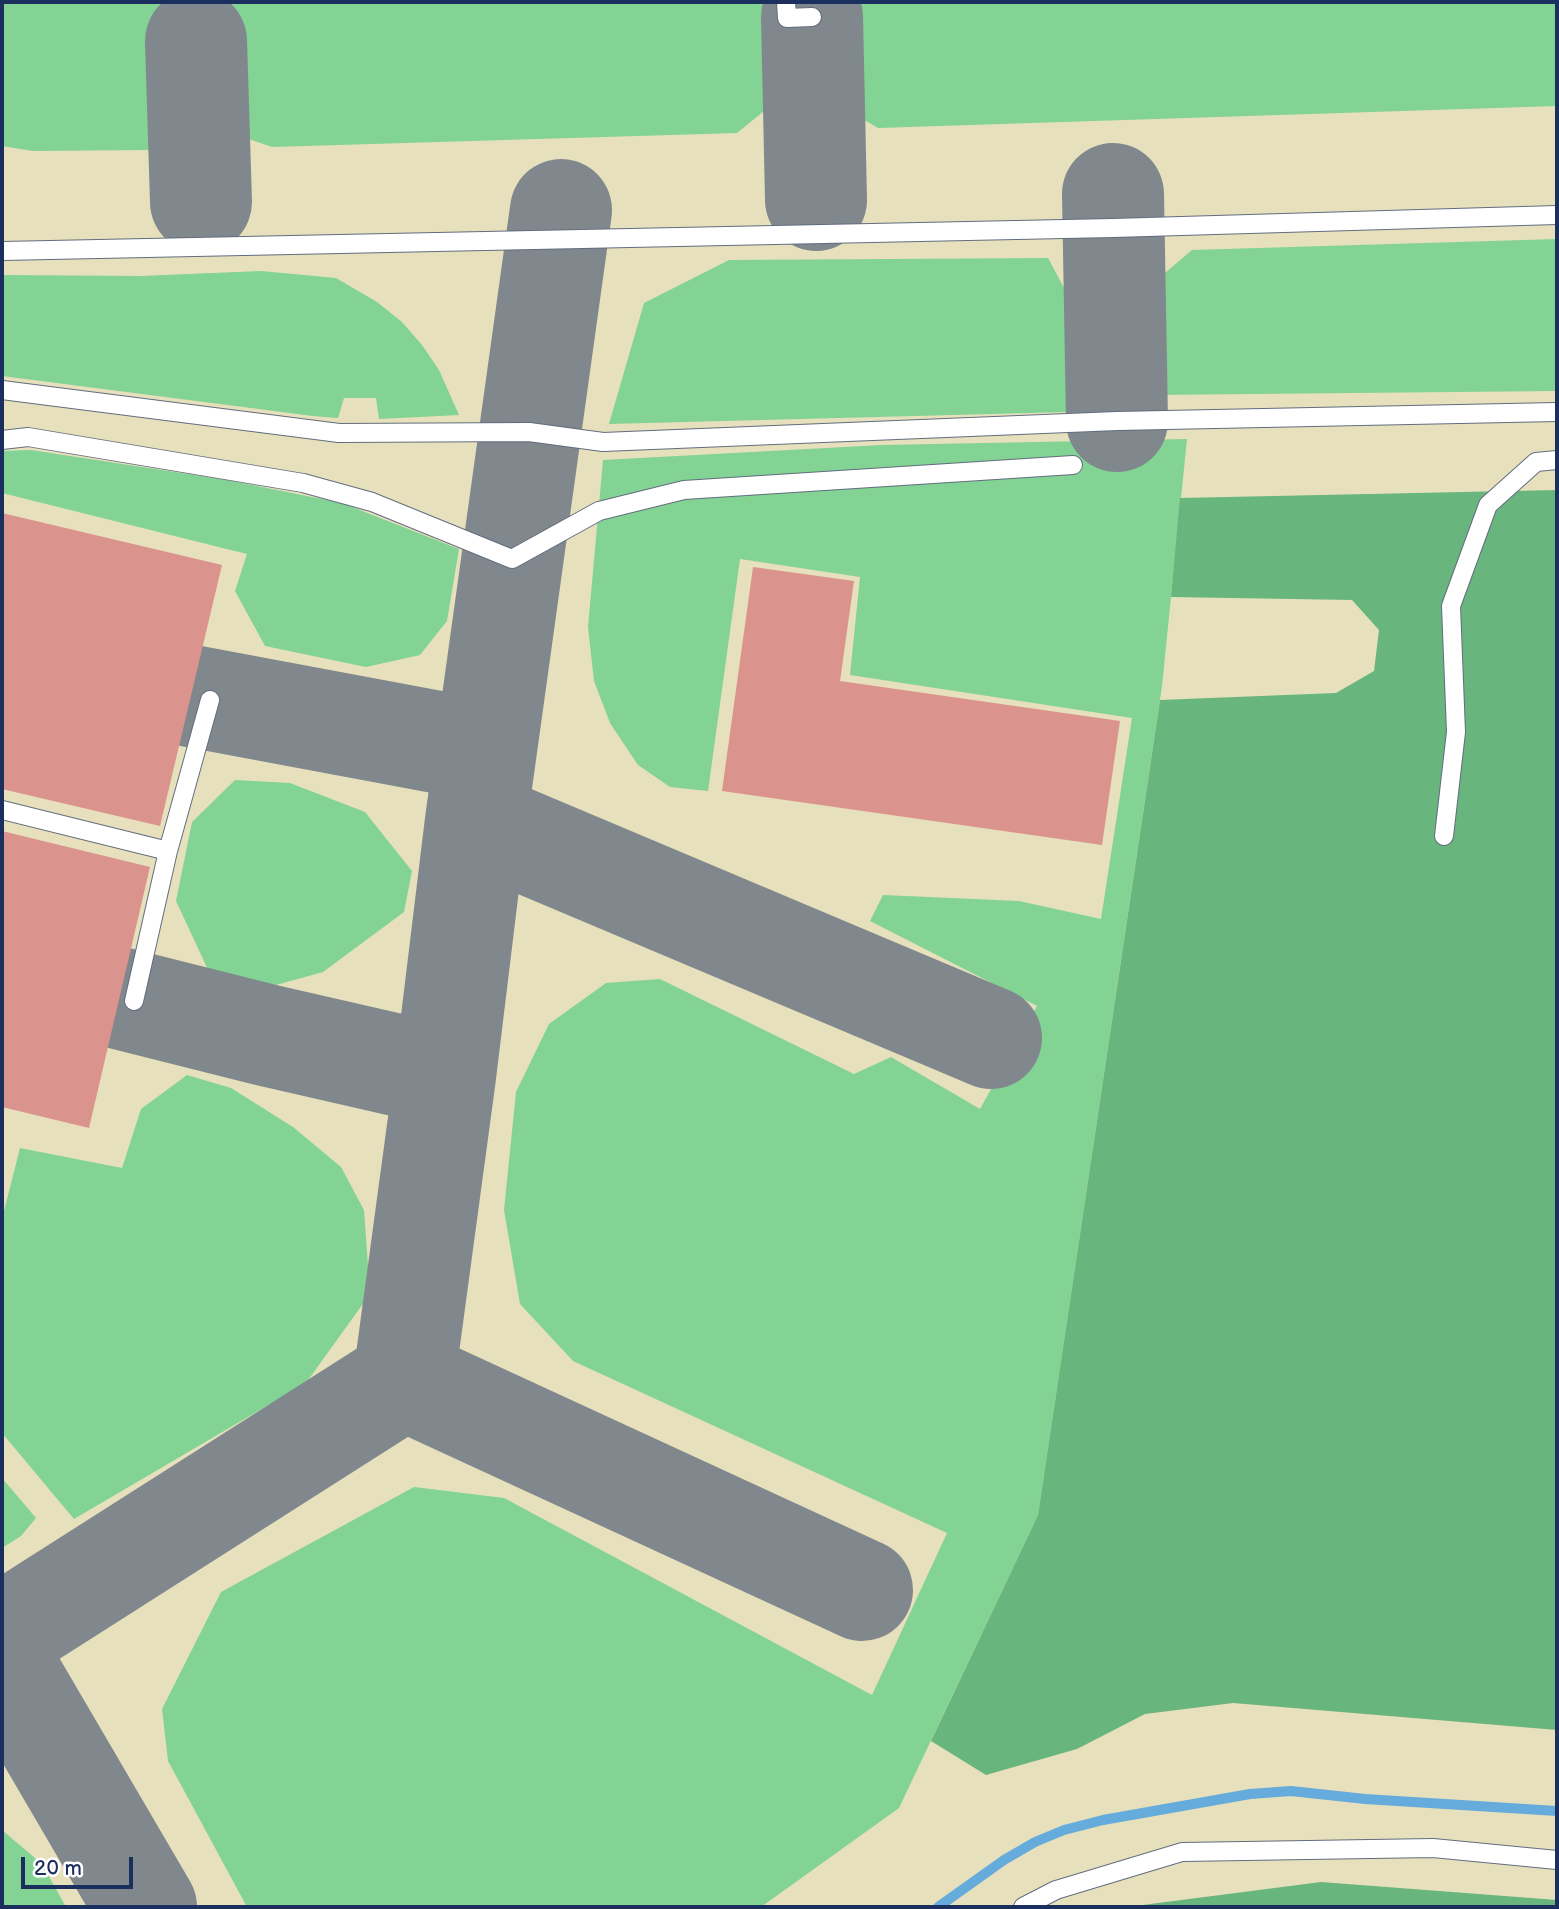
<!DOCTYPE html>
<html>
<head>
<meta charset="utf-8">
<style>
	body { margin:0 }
	#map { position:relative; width:1559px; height:1909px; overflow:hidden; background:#e7e0bc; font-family:"Balsamiq Sans",sans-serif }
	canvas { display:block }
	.frame { position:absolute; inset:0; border:4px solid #1b2f5e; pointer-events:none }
	.scale { position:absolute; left:21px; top:1857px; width:112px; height:32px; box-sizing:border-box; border:4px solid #1b2f5e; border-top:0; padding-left:9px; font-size:21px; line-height:24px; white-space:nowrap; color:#1b2f5e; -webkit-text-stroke:5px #fff; paint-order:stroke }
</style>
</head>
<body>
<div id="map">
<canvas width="1559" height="1909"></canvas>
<div class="frame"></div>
<div class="scale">20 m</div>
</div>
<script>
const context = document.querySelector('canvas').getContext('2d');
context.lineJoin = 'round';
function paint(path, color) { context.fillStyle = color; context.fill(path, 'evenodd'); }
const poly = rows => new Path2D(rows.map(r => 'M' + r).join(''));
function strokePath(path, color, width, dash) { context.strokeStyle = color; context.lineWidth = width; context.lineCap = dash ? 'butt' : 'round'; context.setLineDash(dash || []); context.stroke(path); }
const green = poly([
	[2,2,781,2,768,2,769,107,737,133,272,147,243,137,238,18,160,18,163,136,148,150,33,151,2,146],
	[848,2,1557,2,1557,106,878,128,849,111],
	[1557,239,1557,391,1150,395,1152,284,1192,250],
	[1048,258,1070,299,1068,412,609,424,644,303,729,260],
	[261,271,336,278,377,302,402,322,422,345,439,370,459,415,379,419,376,398,344,398,338,418,313,416,2,376,2,275,141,276],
	[1187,439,1162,686,1038,1515,899,1808,761,1907,247,1907,168,1761,162,1709,221,1592,414,1487,504,1498,872,1695,947,1533,573,1361,520,1304,504,1210,516,1092,549,1024,606,983,660,979,854,1074,891,1057,980,1109,1037,1006,870,921,883,895,1019,901,1101,919,1132,718,850,675,860,577,740,559,708,791,670,787,638,765,610,723,594,681,588,627,603,460,882,445],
	[31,450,227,480,342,503,459,549,447,621,420,655,366,667,265,646,235,591,247,554,2,493,2,451],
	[235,780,290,783,365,812,412,871,404,912,323,972,276,985,210,974,176,901,192,822],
	[187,1075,231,1088,293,1127,341,1167,364,1210,370,1294,306,1383,74,1519,2,1433,2,1219,20,1148,122,1168,141,1109],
	[2,1478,36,1518,21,1536,2,1548],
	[2,1830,42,1864,66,1907,2,1907]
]);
const forest = poly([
	[1557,490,1557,1730,1233,1703,1145,1714,1077,1749,986,1775,931,1741,1038,1515,1160,700,1336,693,1374,671,1379,630,1352,600,1171,597,1180,498],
	[1321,1882,1557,1900,1557,1907,1127,1907]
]);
const stream = poly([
	[938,1907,1004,1860,1035,1842,1064,1830,1103,1820,1250,1794,1291,1791,1365,1799,1557,1811]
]);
const taxiway = poly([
	[812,17,816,200],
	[196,41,201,202],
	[1113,194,1117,421],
	[191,696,485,751],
	[476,821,991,1038],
	[119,998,266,1035,445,1076],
	[404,1379,862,1590],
	[2,1635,404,1379,445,1076,476,821,561,210],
	[2,1661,146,1907]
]);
const building = poly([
	[2,513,222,565,160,826,2,789],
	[753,567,854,581,840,681,1120,721,1102,845,722,791],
	[2,831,150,867,89,1128,2,1107]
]);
const service = poly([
	[786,2,787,18,812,17],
	[2,251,1113,228,1557,215],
	[2,390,339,433,529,432,603,442,1117,421,1557,412],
	[2,440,28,437,303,483,372,502,512,559,599,511,684,490,1073,465],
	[2,810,168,851,134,1001],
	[1444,836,1456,732,1451,606,1488,505,1536,462,1557,460],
	[168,851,210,700],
	[1023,1907,1056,1890,1182,1852,1433,1848,1557,1860]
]);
paint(green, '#82d394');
paint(forest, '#69b57e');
strokePath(stream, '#65abdb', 10);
strokePath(taxiway, '#81888d', 102);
paint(building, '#db938e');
strokePath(service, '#626d7f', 20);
strokePath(service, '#fff', 18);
</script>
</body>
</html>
